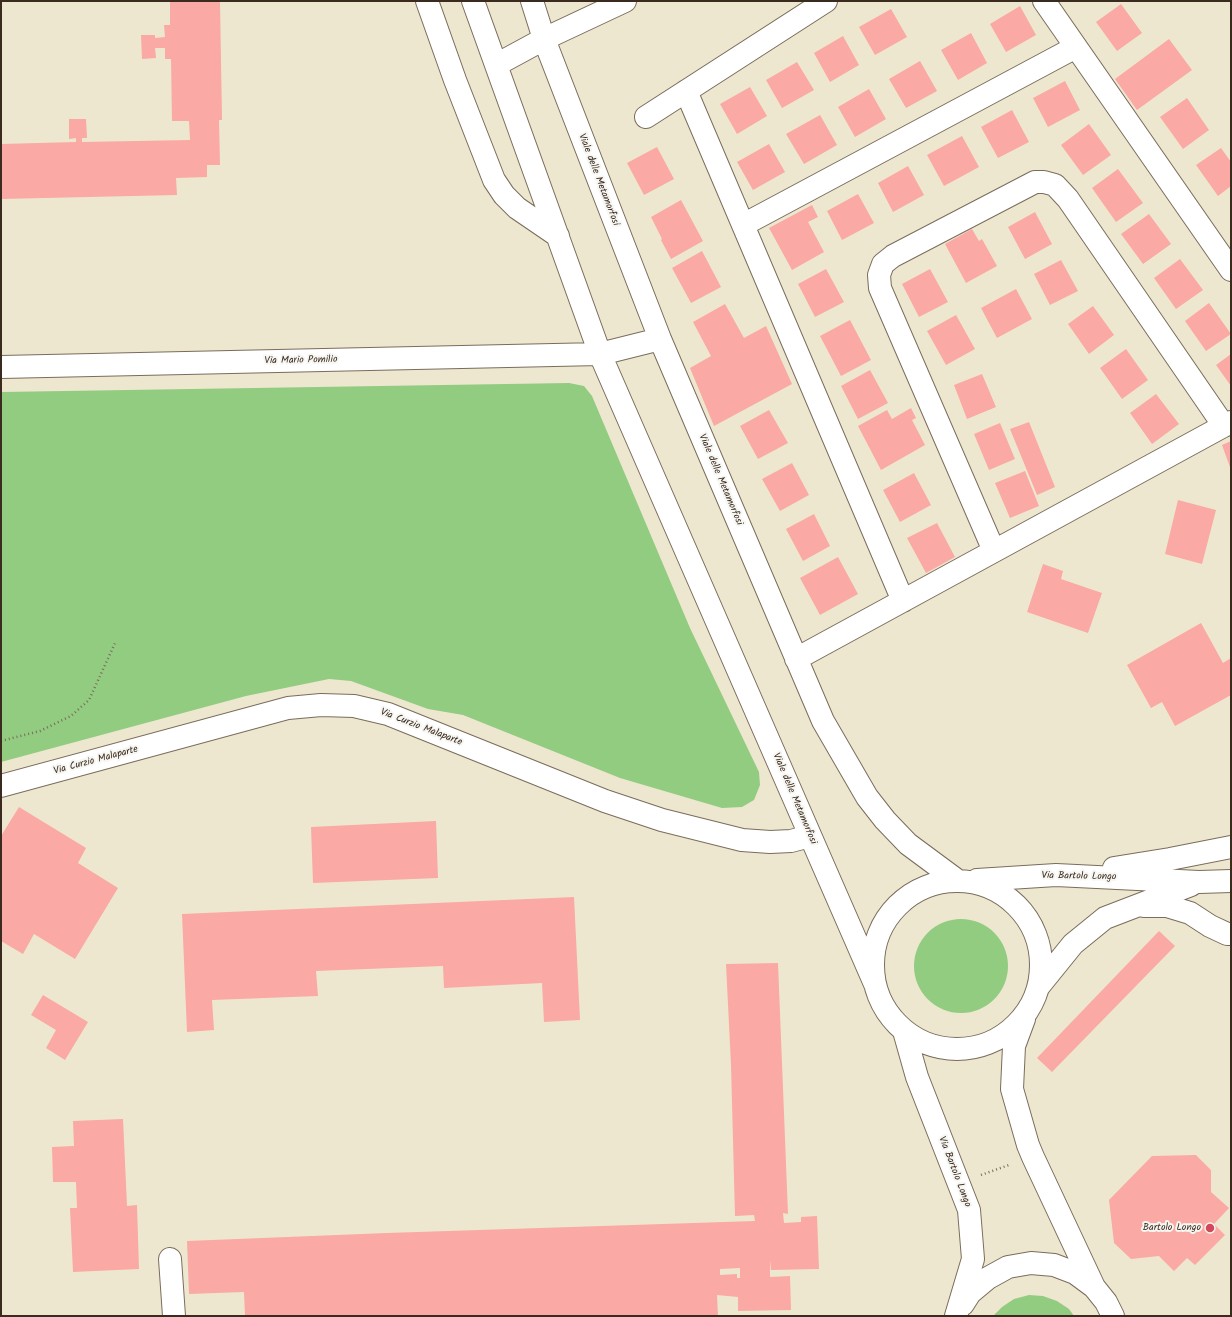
<!DOCTYPE html>
<html>
<head>
<meta charset="utf-8">
<style>
	body { margin:0 }
	#map { position:relative; width:1232px; height:1317px; overflow:hidden; background:#eee7cf; font-family:Kalam,sans-serif }
	canvas { display:block }
	.frame { position:absolute; inset:0; border:2px solid #3b2a1e; pointer-events:none }
</style>
</head>
<body>
<div id="map">
<canvas width="1232" height="1317"></canvas>
<div class="frame"></div>
</div>
<script>
const context = document.querySelector('canvas').getContext('2d');
context.lineJoin = 'round';
function paint(path, color) { context.fillStyle = color; context.fill(path, 'evenodd'); }
const poly = rows => new Path2D(rows.map(r => 'M' + r).join(''));
function strokePath(path, color, width, dash) { context.strokeStyle = color; context.lineWidth = width; context.lineCap = dash ? 'butt' : 'round'; context.setLineDash(dash || []); context.stroke(path); }
function drawText(font, color, halo, rows, align = 'center') {
  context.font = font + ' Kalam,sans-serif'; context.lineWidth = 4; context.setLineDash([]); context.textBaseline = 'middle'; context.strokeStyle = halo; context.fillStyle = color; for (const [text, x, y, turn = 0] of rows) {
    context.save(); context.translate(x, y); context.rotate((+turn || 0) * Math.PI / 180); context.textAlign = isNaN(turn) ? turn : align; if (halo) context.strokeText(text, 0, 0); context.fillText(text, 0, 0); context.restore();
  }
}
const green = poly([
	[569,383,584,386,592,396,690,628,759,772,760,785,754,800,742,807,722,808,620,778,463,715,428,709,351,681,329,679,246,696,1,762,1,392],
	'914 966a47 47 0 1 1 94 0a47 47 0 1 1-94 0Z',
	[1029,1295,1043,1296,1057,1301,1069,1309,1074,1316,993,1316,1002,1307,1014,1299]
]);
const building = poly([
	[170,1,220,1,222,120,219,120,220,165,207,165,207,177,176,178,177,195,1,199,1,144,76,142,76,138,69,139,69,119,86,119,87,138,82,138,82,142,190,140,189,121,172,121,171,59,165,59,165,48,155,48,156,58,142,59,141,35,155,35,155,38,165,37,164,25,170,25],
	[1121,4,1142,33,1117,51,1096,22],
	[1020,6,1036,35,1006,52,990,24],
	[891,9,907,37,875,55,859,27],
	[971,33,987,63,958,80,941,50],
	[843,36,859,65,830,82,814,53],
	[1169,39,1192,70,1137,110,1115,79],
	[920,61,937,91,906,108,889,79],
	[797,62,814,90,782,108,766,80],
	[1065,81,1080,110,1048,127,1033,98],
	[750,87,767,116,737,134,720,104],
	[869,89,886,119,855,137,838,107],
	[1187,98,1209,130,1183,149,1160,117],
	[1012,110,1029,142,998,158,981,127],
	[820,115,837,145,804,164,786,134],
	[1089,124,1111,155,1083,175,1061,145],
	[962,136,979,167,944,186,927,155],
	[769,144,785,172,753,190,737,162],
	[657,147,674,179,644,195,627,163],
	[1221,148,1231,162,1231,186,1218,196,1196,165],
	[908,166,924,195,893,212,878,183],
	[1118,169,1143,203,1116,222,1092,188],
	[858,194,874,223,842,240,827,211],
	[681,200,703,241,671,259,661,240,662,239,651,217],
	[812,205,818,217,808,222,824,252,792,270,769,228],
	[1035,212,1052,244,1025,259,1008,227],
	[1149,214,1171,244,1143,264,1121,234],
	[972,229,979,241,982,239,997,266,966,283,945,244],
	[702,251,721,287,691,303,672,268],
	[1180,259,1203,290,1176,309,1154,278],
	[1061,260,1078,291,1050,305,1034,274],
	[826,269,844,302,815,317,798,284],
	[930,269,948,302,919,317,902,284],
	[1016,289,1032,319,997,338,981,308],
	[1209,303,1231,334,1206,351,1185,321],
	[725,304,744,338,766,326,792,384,714,426,690,368,711,356,693,322],
	[1093,306,1114,335,1089,354,1068,324],
	[956,315,975,349,946,365,927,331],
	[850,320,871,360,841,376,820,336],
	[1126,349,1148,380,1122,399,1100,368],
	[1231,354,1231,386,1216,365],
	[870,370,888,403,858,419,841,386],
	[982,374,996,407,967,419,954,385],
	[1156,394,1179,424,1152,444,1130,413],
	[911,408,916,418,912,420,925,445,881,470,858,426,887,410,892,419],
	[769,410,788,443,758,459,740,426],
	[1029,422,1055,487,1037,495,1010,429],
	[1000,423,1015,459,989,470,974,434],
	[1231,441,1231,470,1222,445],
	[792,463,809,495,780,511,762,479],
	[1025,471,1039,506,1010,518,995,483],
	[914,473,931,505,900,522,883,490],
	[1178,500,1216,510,1202,564,1165,554],
	[814,514,830,546,803,561,786,529],
	[937,523,955,557,926,573,907,538],
	[838,557,858,594,820,615,800,578],
	[1043,564,1063,571,1061,579,1102,593,1088,633,1027,612],
	[1201,623,1223,663,1231,658,1231,695,1175,726,1162,702,1151,708,1127,665],
	[19,807,86,848,78,863,118,888,75,959,34,934,23,954,1,941,1,836],
	[436,821,438,878,313,883,311,827],
	[574,897,580,1020,544,1022,542,983,444,988,443,966,316,971,318,996,212,1000,214,1030,187,1032,182,914],
	[1159,931,1175,946,1052,1072,1037,1058],
	[778,963,788,1214,783,1213,784,1223,801,1222,801,1217,817,1216,819,1269,771,1270,770,1260,770,1277,790,1276,791,1310,738,1311,738,1297,717,1295,718,1316,245,1316,244,1292,189,1294,187,1241,387,1233,755,1221,754,1215,735,1216,731,1065,726,964],
	[740,1268,740,1278,737,1278,737,1274,720,1275,720,1269],
	[43,995,88,1022,65,1060,46,1048,56,1030,31,1015],
	[123,1119,127,1206,137,1205,139,1269,73,1272,70,1208,77,1208,76,1182,53,1182,52,1147,74,1146,73,1121],
	[1196,1155,1211,1170,1211,1192,1229,1208,1214,1224,1225,1235,1195,1265,1187,1258,1174,1271,1159,1256,1131,1259,1114,1243,1109,1200,1152,1156]
]);
const path = poly([
	[1,741,40,731,71,716,89,700,116,641],
	[981,1175,1009,1165]
]);
const minor = poly([
	[427,1,455,80,494,180,504,195,517,208,558,236],
	[473,1,600,354,875,984],
	[532,1,544,39,660,339,823,721,867,797,885,820,908,844,958,881],
	[1044,1,1231,270],
	[496,65,544,39,625,1],
	[686,91,903,601],
	[646,117,826,1],
	[743,225,1076,47],
	[1,367,600,354,660,339],
	[994,551,880,288,879,275,883,264,893,256,1035,182,1044,182,1055,185,1068,199,1224,426],
	[796,659,1231,422],
	[1,786,288,708,321,705,354,706,388,714,605,801,662,820,742,840,770,842,791,841,810,836],
	[1114,868,1170,859,1231,847],
	[977,880,1056,875,1199,882,1231,881],
	'873 965a84 84 0 1 1 168 0a84 84 0 1 1-168 0Z',
	[1144,906,1167,906,1190,913,1210,926,1227,934,1231,934],
	[1039,986,1073,944,1105,918,1191,885],
	[1024,1019,1014,1046,1012,1089,1028,1145,1033,1157,1094,1287],
	[904,1031,917,1077,969,1210,973,1259,956,1316],
	[170,1259,174,1316],
	[963,1304,970,1293,988,1278,1008,1267,1031,1263,1054,1265,1075,1273,1094,1287,1106,1302,1113,1316]
]);
const markers = [
	[1210,1228,5,"#d1495b"]
];
const streetNames = [
	["Viale delle Metamorfosi",598,180,69],
	["Via Mario Pomilio",301,361,-1],
	["Viale delle Metamorfosi",720,480,67],
	["Via Curzio Malaparte",421,728,21],
	["Via Curzio Malaparte",96,761,-15],
	["Viale delle Metamorfosi",794,799,67],
	["Via Bartolo Longo",1079,877,1],
	["Via Bartolo Longo",954,1172,69]
];
const poiNames = [
	["Bartolo Longo",1201,1228]
];
paint(green, '#92cc80');
paint(building, '#faa9a4');
strokePath(minor, '#7a6c5c', 24);
strokePath(path, '#7a6c5c', 2.5, [1, 3]);
strokePath(minor, '#fff', 22);
for (const [x, y, r, color] of markers) { const dot = new Path2D(); dot.arc(x, y, r, 0, 2 * Math.PI); context.fillStyle = color; context.fill(dot); strokePath(dot, '#f6f6f2', 1.5); }
drawText('10px', '#3b2a1e', '#f6f6f2', streetNames);
drawText('10px', '#3b2a1e', '#f6f6f2', poiNames, 'right');
</script>
</body>
</html>
